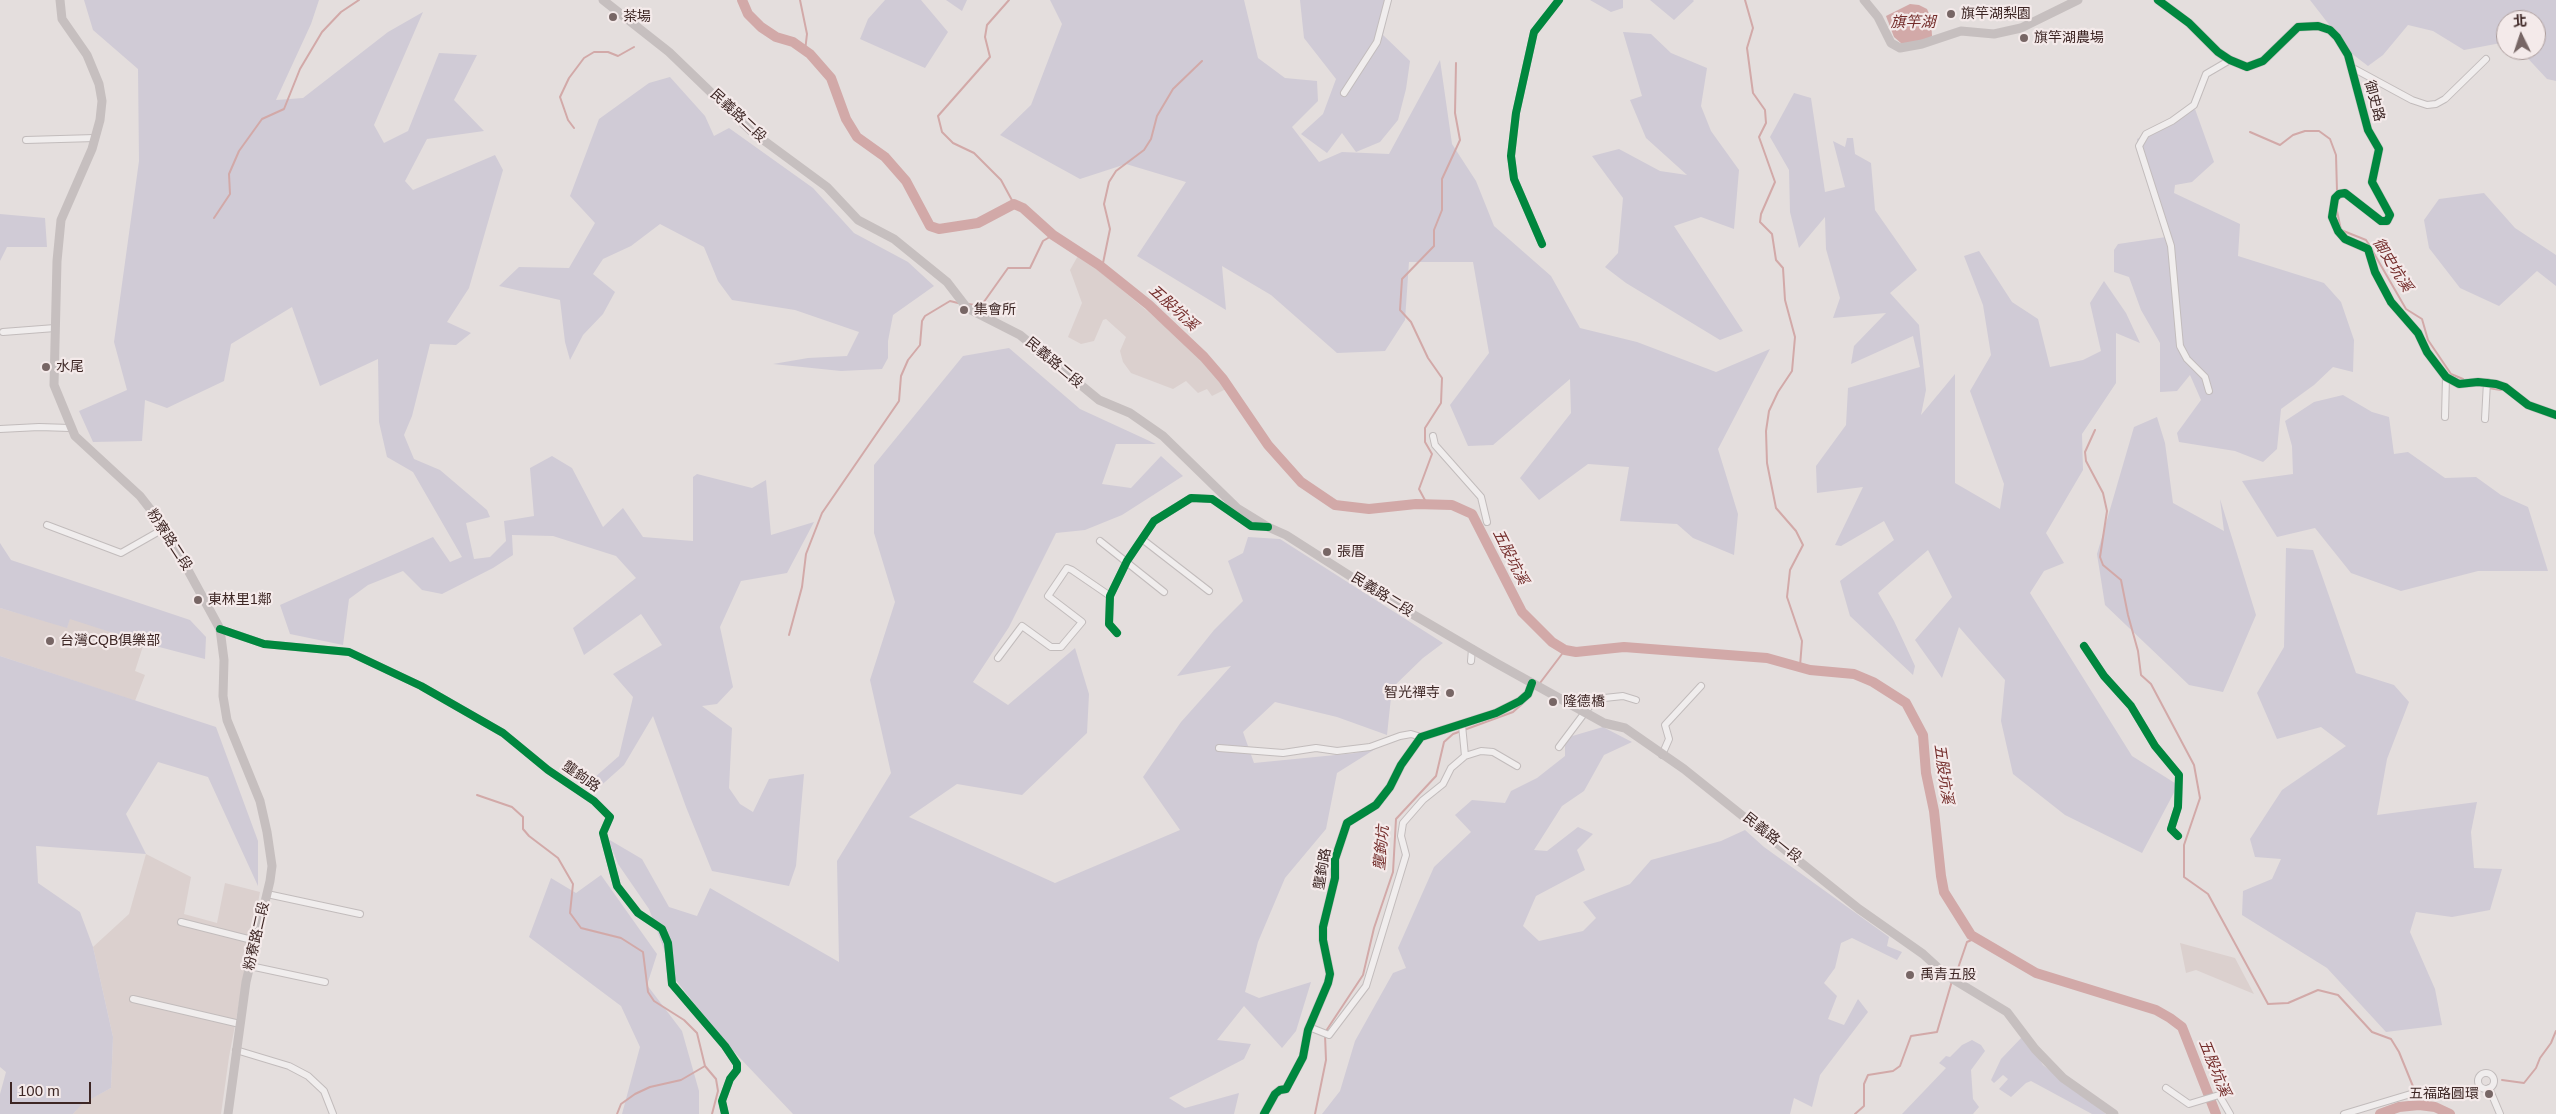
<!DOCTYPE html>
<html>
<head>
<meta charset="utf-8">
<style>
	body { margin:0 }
	#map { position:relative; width:2556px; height:1114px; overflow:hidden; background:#e4dedd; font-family:Helvetica,"Noto Sans TC",sans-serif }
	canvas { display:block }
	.north { position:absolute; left:2496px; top:10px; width:50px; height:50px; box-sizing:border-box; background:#f4eaea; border:1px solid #ab9c9b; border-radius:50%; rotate:356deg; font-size:14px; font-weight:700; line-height:20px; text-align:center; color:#3d2624 }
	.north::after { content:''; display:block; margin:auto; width:18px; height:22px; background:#776665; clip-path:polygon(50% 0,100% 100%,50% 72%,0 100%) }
	.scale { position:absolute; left:10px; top:1082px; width:81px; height:22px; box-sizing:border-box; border:2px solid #3d2624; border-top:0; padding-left:6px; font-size:15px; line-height:18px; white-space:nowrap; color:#3d2624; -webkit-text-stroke:4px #f4eaea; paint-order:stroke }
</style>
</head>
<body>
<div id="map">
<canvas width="2556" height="1114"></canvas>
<div class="north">北</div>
<div class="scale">100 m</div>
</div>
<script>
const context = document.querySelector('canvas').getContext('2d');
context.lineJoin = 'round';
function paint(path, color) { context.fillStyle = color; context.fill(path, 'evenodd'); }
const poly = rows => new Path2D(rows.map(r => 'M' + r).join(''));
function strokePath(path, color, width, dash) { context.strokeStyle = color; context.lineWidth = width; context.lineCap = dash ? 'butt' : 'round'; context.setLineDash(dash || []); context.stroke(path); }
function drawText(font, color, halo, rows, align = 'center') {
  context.font = font + ' Helvetica,"Noto Sans TC",sans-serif'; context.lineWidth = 4.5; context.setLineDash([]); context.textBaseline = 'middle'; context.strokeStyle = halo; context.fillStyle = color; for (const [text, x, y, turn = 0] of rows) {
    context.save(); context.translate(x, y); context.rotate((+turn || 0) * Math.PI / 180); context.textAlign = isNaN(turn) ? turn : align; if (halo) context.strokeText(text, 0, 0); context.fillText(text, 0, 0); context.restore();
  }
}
const built = poly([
	[1079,254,1206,360,1228,388,1212,396,1207,389,1198,393,1186,381,1173,389,1131,373,1123,362,1120,351,1126,337,1106,319,1103,320,1094,341,1081,344,1068,337,1082,303,1070,270],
	[0,608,67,627,70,618,144,643,135,671,145,675,135,701,0,656],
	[146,854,191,877,184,914,217,923,225,883,260,892,229,1057,221,1114,73,1114,81,1104,111,1088,113,1037,93,947,129,914],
	[2180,943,2235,958,2254,994,2196,970,2186,973]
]);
const green = poly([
	[84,0,319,0,311,24,276,100,303,98,388,32,423,12,374,125,384,143,408,131,439,53,477,55,454,100,484,131,427,139,405,181,413,190,495,155,503,170,469,288,447,322,471,333,456,345,430,344,412,416,404,435,414,459,440,470,487,510,490,517,466,523,474,559,490,557,506,541,504,521,534,516,530,468,552,456,572,468,603,527,623,508,643,537,693,541,693,477,697,474,752,488,766,480,771,535,814,522,787,573,741,581,720,627,733,687,717,704,702,706,732,728,729,788,740,804,753,812,769,779,804,774,796,866,789,886,712,871,686,807,653,716,624,765,596,790,587,784,619,756,633,697,613,674,662,645,641,614,584,655,573,628,636,578,616,556,553,536,512,535,513,555,493,568,442,594,422,590,403,571,368,585,349,599,343,645,290,634,280,605,433,537,450,562,462,557,413,472,387,457,379,422,378,359,320,386,292,307,231,344,224,381,167,408,145,400,142,441,93,442,79,411,127,390,114,342,139,161,138,69,93,30],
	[885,0,921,0,948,32,925,68,860,39,868,19],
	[946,0,967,0,962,11],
	[1050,0,1244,0,1258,58,1285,78,1317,81,1318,101,1292,127,1319,162,1342,152,1389,154,1440,60,1452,144,1476,181,1494,226,1551,276,1580,328,1637,342,1716,372,1770,349,1718,449,1738,514,1734,555,1693,538,1677,524,1620,521,1629,467,1588,464,1539,500,1520,478,1571,413,1570,379,1493,445,1468,446,1450,405,1489,353,1473,262,1409,262,1405,320,1385,351,1337,353,1271,295,1222,266,1226,310,1137,256,1186,182,1126,164,1080,179,1000,135,1031,105,1062,24],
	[1300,0,1389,0,1383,35,1410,61,1406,89,1398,120,1380,142,1356,152,1342,133,1327,153,1301,134,1323,114,1336,79,1304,38],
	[1590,0,1623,0,1623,8,1611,12],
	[1650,0,1693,0,1694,1,1674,20],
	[2310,0,2556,0,2556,81,2547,79,2520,50,2536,50,2536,20,2506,20,2506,42,2464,50,2433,31,2408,25,2383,55,2368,66,2351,53],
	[1623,32,1651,34,1671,53,1707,68,1701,106,1711,131,1739,170,1734,229,1701,217,1674,226,1743,331,1720,340,1626,283,1605,267,1618,253,1623,198,1592,156,1619,149,1660,171,1687,175,1646,138,1630,100,1642,96],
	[670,77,705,116,714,136,729,128,813,188,854,233,908,262,934,286,893,315,888,341,888,358,882,369,841,371,773,364,808,358,847,356,859,332,795,310,732,300,718,281,704,247,660,224,631,246,603,259,593,274,615,292,603,314,583,335,570,360,565,342,560,300,499,286,519,267,569,268,595,223,570,196,599,119,649,83],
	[1794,93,1811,98,1825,192,1845,187,1833,141,1845,147,1847,138,1853,138,1855,154,1871,163,1875,210,1917,270,1890,293,1919,325,1926,390,1921,415,1955,374,1955,483,2000,509,2004,484,1970,391,1991,355,1983,305,1964,256,1979,251,2012,302,2038,319,2050,367,2083,360,2101,351,2090,303,2104,281,2126,313,2140,343,2116,333,2116,383,2082,434,2083,470,2046,533,2064,563,2044,571,2030,593,2132,756,2178,785,2142,853,2065,815,2013,774,2001,721,2005,680,1959,627,1942,678,1915,640,1952,597,1928,550,1878,593,1894,621,1915,666,1913,675,1850,616,1840,581,1894,540,1884,521,1841,546,1835,545,1863,487,1817,493,1816,466,1846,425,1848,388,1920,367,1913,336,1851,364,1854,346,1886,313,1833,318,1840,298,1826,249,1825,217,1799,248,1790,212,1789,170,1770,137],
	[2195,109,2214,162,2192,182,2175,185,2174,193,2240,224,2238,256,2324,283,2341,302,2354,340,2353,372,2333,367,2314,385,2281,409,2277,449,2263,462,2235,451,2179,442,2177,433,2201,400,2190,375,2177,391,2160,392,2160,343,2141,310,2129,277,2114,272,2114,250,2118,244,2166,237,2139,155,2137,139],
	[2484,193,2515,228,2556,255,2556,286,2537,271,2499,306,2460,288,2429,248,2424,220,2439,199],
	[0,214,45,218,47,247,7,247,0,261],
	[1009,348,1080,409,1156,444,1116,444,1102,484,1131,488,1161,456,1183,476,1122,515,1085,530,1056,533,1009,627,973,682,1008,705,1075,648,1089,694,1087,733,1022,795,957,784,909,817,1055,883,1180,830,1143,777,1181,722,1231,666,1177,676,1214,630,1243,601,1228,561,1243,553,1248,537,1280,539,1443,643,1423,658,1392,688,1387,735,1337,717,1275,702,1243,732,1254,763,1356,753,1380,746,1337,773,1326,829,1285,878,1258,942,1245,992,1259,998,1311,982,1296,1031,1282,1048,1244,1006,1217,1040,1251,1044,1244,1059,1169,1098,1185,1108,1239,1093,1234,1114,793,1114,722,1039,675,979,649,909,618,864,608,839,642,859,669,907,697,916,710,888,839,962,837,861,891,773,870,680,895,602,874,533,874,465,963,356],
	[2343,395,2372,412,2389,417,2394,454,2408,452,2445,478,2476,477,2501,495,2528,507,2548,571,2478,571,2401,591,2351,573,2315,528,2277,537,2242,481,2293,474,2292,446,2285,421,2314,402],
	[2157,417,2165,443,2173,503,2224,531,2220,499,2256,615,2223,692,2189,685,2105,605,2097,554,2134,427],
	[0,543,11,560,190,620,206,637,205,659,144,643,70,619,67,628,0,608],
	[2286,548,2313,550,2356,673,2394,685,2409,702,2387,759,2377,815,2477,802,2471,832,2474,868,2502,869,2490,910,2452,917,2416,912,2410,932,2435,989,2442,1025,2386,1032,2327,968,2242,915,2243,891,2272,879,2281,859,2255,857,2250,839,2282,790,2346,746,2321,727,2277,739,2257,693,2284,647],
	[0,656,216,727,258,841,258,886,208,777,158,762,126,814,146,854,36,846,38,883,80,912,93,947,113,1037,111,1088,82,1104,73,1114,0,1114,0,1094,6,1072,0,1067],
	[1603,727,1632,742,1604,755,1584,791,1562,806,1534,850,1547,851,1578,827,1593,834,1577,850,1585,870,1536,896,1523,926,1539,941,1583,931,1596,918,1583,902,1630,884,1651,860,1721,841,1745,830,1764,847,1889,937,1887,946,1902,952,1897,960,1852,938,1841,943,1835,968,1824,983,1837,996,1828,1019,1844,1025,1858,999,1868,1012,1820,1075,1812,1107,1794,1098,1790,1114,1322,1114,1340,1091,1355,1041,1393,973,1406,968,1398,948,1434,867,1471,832,1455,815,1472,800,1505,803,1511,791,1537,778,1565,756,1565,743,1569,737],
	[601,875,657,954,647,985,682,1031,699,1091,699,1114,622,1114,640,1047,621,1006,529,937,551,878,576,893],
	[2024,1035,2043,1065,2106,1114,2092,1114,2031,1081,2026,1083,2011,1097,1999,1089,2008,1079,2003,1075,1994,1083,1991,1080,2001,1059],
	[1972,1040,1981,1045,1985,1051,1971,1070,1973,1099,1979,1107,1973,1114,1902,1114,1946,1068,1939,1063,1946,1056,1950,1057,1962,1045]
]);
const water = poly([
	[1910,4,1919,5,1927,9,1931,18,1932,36,1927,40,1902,44,1894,37,1886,16]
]);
const stream = poly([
	[800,0,807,34,805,51],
	[1009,0,987,25,985,37,990,57,938,116,942,132,953,143,974,153,1001,180,1014,204],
	[1745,0,1753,28,1747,48,1753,93,1765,110,1766,123,1759,137,1775,182,1761,214,1760,222,1772,234,1776,260,1783,268,1785,300,1795,337,1792,371,1778,392,1769,411,1766,431,1767,463,1776,508,1796,531,1803,545,1790,570,1787,597,1802,641,1800,666],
	[574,128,568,120,560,97,569,78,584,58,594,52,608,52,618,56,634,47],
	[2250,132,2280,145,2293,135,2305,131,2319,131,2330,139,2336,155,2337,191],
	[2337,211,2341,230,2366,240,2370,246],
	[214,218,230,194,229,174,239,151,262,119,284,109,300,69,322,32,341,12,359,0],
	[2372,250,2406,309,2422,319,2428,340,2451,374,2463,379],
	[1102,268,1110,229,1104,204,1109,182,1116,171,1144,150,1151,139,1157,116,1173,89,1202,61],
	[968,304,981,306,1008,268,1030,268,1043,241,1053,235],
	[2488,388,2501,390],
	[2095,430,2085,452,2086,461,2103,493,2107,511,2100,557,2103,565,2121,580,2128,615,2138,651,2141,675,2151,684,2194,765,2200,798,2184,845,2184,877,2208,894,2268,1004,2288,1003,2318,990,2338,995,2372,1032,2391,1039,2399,1052,2421,1106],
	[1427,504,1419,489,1432,454,1425,442,1425,428,1441,403,1442,378,1428,358,1411,322,1400,310,1402,279,1434,246,1434,230,1442,210,1442,179,1460,140,1455,113,1456,63],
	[789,635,802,587,806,554,822,513,899,401,901,376,908,360,920,345,922,321,925,316,950,301,958,303],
	[1540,683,1565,650],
	[477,795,512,807,523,817,523,829,529,836,558,858,573,884,570,913,581,928,621,938,643,952,648,992,654,1001,684,1020,697,1033,705,1066,716,1079,718,1091,712,1114],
	[1955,977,1967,942,1976,938],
	[1326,1031,1363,975,1374,928,1393,872,1396,819,1436,776,1444,742,1453,734,1513,712,1522,704],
	[2502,1080,2524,1083,2536,1068,2540,1058,2551,1043,2556,1031],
	[617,1114,621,1104,635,1094,650,1087,681,1080,705,1066],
	[1315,1114,1326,1060,1325,1035],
	[1855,1114,1864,1106,1864,1084,1868,1075,1893,1071,1900,1066,1911,1036,1937,1032,1952,981]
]);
const river = poly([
	[742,0,748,14,761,27,776,37,793,42,810,54,831,78,846,119,857,137,885,157,906,181,930,226,939,229,978,223,1014,204,1023,208,1053,235,1099,265,1149,305,1204,357,1223,379,1268,445,1301,482,1335,505,1369,509,1416,504,1452,505,1472,514,1522,612,1552,642,1565,650,1576,652,1624,647,1767,658,1810,670,1854,674,1873,682,1906,703,1923,735,1926,773,1934,811,1941,876,1944,892,1971,935,2036,973,2156,1010,2170,1018,2182,1027,2216,1114],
	[2380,1114,2399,1107,2419,1105,2435,1107,2450,1114]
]);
const street = poly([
	[2351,67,2412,100,2427,105,2436,104,2445,99,2486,59],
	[1344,93,1377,42,1388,0],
	[26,140,95,138],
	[1542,244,1514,179,1511,156,1516,113,1534,32,1559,0],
	[3,332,55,328],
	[2209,391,2205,377,2187,359,2180,346,2171,246,2139,146,2146,134,2172,121,2194,105,2206,74,2230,60],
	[2445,417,2446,377],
	[2485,419,2487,382],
	[0,429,39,427,70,428],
	[1433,436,1435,445,1481,497,1487,522],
	[47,525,121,553,165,528],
	[1142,539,1209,591],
	[1100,541,1164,592],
	[220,629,264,644,349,652,421,686,503,733,548,770,594,801,610,817,603,833,617,886,638,913,662,929,668,943,672,984,725,1046,737,1064,737,1070,730,1079,722,1101,725,1114],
	[1117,633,1109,624,1110,596,1127,561,1154,521,1191,498,1212,499,1251,526,1268,527],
	[2084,646,2104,676,2131,706,2155,746,2179,775,2178,807,2171,829,2178,836],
	[998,658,1022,626,1051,647,1061,647,1082,622,1048,596,1067,568,1072,570,1110,596],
	[1471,661,1472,649],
	[1559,747,1595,699,1623,696,1636,700],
	[1219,748,1283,753,1316,748,1337,751,1370,747,1400,736,1411,734,1421,737],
	[1662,755,1669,739,1665,725,1701,686],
	[1465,756,1481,751,1493,752,1517,766],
	[267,894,360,914],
	[181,922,256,941],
	[250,966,325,982],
	[133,999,240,1024],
	[1309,1027,1329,1035,1366,986,1406,855,1401,836,1403,823,1423,800,1443,784,1451,768,1465,756,1462,725],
	[236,1050,289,1066,308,1076,324,1091,333,1114],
	'2478 1081a8 8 0 1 1 16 0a8 8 0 1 1-16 0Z',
	[2166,1088,2189,1104,2219,1095,2230,1114],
	[2489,1088,2500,1114],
	[2344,1114,2414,1093]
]);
const secondary = poly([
	[60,0,62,19,87,55,99,84,102,101,100,120,92,149,61,220,57,261,54,385,75,436,140,496,165,528,220,629,224,660,223,696,227,720,260,801,267,832,272,866,270,881,246,982,228,1114],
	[603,0,669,52,751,131,827,187,858,220,894,239,947,282,967,308,1020,335,1099,400,1130,413,1163,436,1237,508,1268,527,1286,535,1383,597,1496,663,1604,723,1625,728,1684,769,1859,909,1923,954,1946,975,2007,1012,2035,1049,2063,1078,2114,1114],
	[1864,0,1878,17,1891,43,1900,48,1922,44,1961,31,1994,34,2021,28,2078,0],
	[2158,0,2189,23,2218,52,2230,60,2247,67,2263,61,2298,27,2318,26,2330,30,2337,37,2348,55,2368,130,2379,149,2372,182,2390,215,2387,221,2381,221,2345,193,2339,194,2335,198,2332,217,2338,231,2345,239,2368,249,2375,272,2391,302,2418,333,2427,352,2446,377,2459,384,2478,382,2496,384,2505,387,2528,405,2556,415],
	[1264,1114,1275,1094,1280,1090,1286,1089,1303,1057,1308,1030,1328,983,1330,974,1323,940,1323,927,1335,878,1335,859,1347,823,1376,805,1390,787,1401,765,1421,737,1496,713,1520,701,1528,694,1532,683]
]);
const cycleway = poly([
	[2158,0,2189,23,2218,52,2230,60,2247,67,2263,61,2298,27,2318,26,2330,30,2337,37,2348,55,2368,130,2379,149,2372,182,2390,215,2387,221,2381,221,2345,193,2339,194,2335,198,2332,217,2338,231,2345,239,2368,249,2375,272,2391,302,2418,333,2427,352,2446,377,2459,384,2478,382,2496,384,2505,387,2528,405,2556,415],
	[1542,244,1514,179,1511,156,1516,113,1534,32,1559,0],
	[220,629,264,644,349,652,421,686,503,733,548,770,594,801,610,817,603,833,617,886,638,913,662,929,668,943,672,984,725,1046,737,1064,737,1070,730,1079,722,1101,725,1114],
	[1117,633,1109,624,1110,596,1127,561,1154,521,1191,498,1212,499,1251,526,1268,527],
	[2084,646,2104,676,2131,706,2155,746,2179,775,2178,807,2171,829,2178,836],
	[1264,1114,1275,1094,1280,1090,1286,1089,1303,1057,1308,1030,1328,983,1330,974,1323,940,1323,927,1335,878,1335,859,1347,823,1376,805,1390,787,1401,765,1421,737,1496,713,1520,701,1528,694,1532,683]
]);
const markers = [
	[1951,14,5,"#776665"],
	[613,17,5,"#776665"],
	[2024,38,5,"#776665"],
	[964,310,5,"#776665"],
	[46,367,5,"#776665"],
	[1327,552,5,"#776665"],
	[198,600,5,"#776665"],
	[50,641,5,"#776665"],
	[1450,693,5,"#776665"],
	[1553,702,5,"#776665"],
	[1910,975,5,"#776665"],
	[2489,1094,5,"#776665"]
];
const poiNames = [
	["旗竿湖梨園",1961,14],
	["茶場",623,17],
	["旗竿湖農場",2034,38],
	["集會所",974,310],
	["水尾",56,367],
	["張厝",1337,552],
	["東林里1鄰",208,600],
	["台灣CQB俱樂部",60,641],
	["智光禪寺",1440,693,"right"],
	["隆德橋",1563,702],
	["禹青五股",1920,975],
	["五福路圓環",2479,1094,"right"]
];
const streetNames = [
	["御史路",2374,101,75],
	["民義路二段",738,116,43],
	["民義路二段",1054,363,40],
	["粉寮路二段",169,540,57],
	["民義路二段",1382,595,32],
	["壟鉤路",581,777,35],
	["民義路一段",1772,838,39],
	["壟鉤路",1323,869,-80],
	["粉寮路二段",257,936,-77]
];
const waterNames = [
	["旗竿湖",1913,23],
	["御史坑溪",2392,265,58],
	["五股坑溪",1173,308,42],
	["五股坑溪",1510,557,63],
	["五股坑溪",1943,774,82],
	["壟鉤坑",1382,848,-85],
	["五股坑溪",2214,1068,68]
];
paint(built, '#dbd0ce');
paint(green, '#d0cbd6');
paint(water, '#d2a9a8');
strokePath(stream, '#d2a9a8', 2);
strokePath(river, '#d2a9a8', 10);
strokePath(street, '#c2bcbc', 8);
strokePath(street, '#f0eded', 6);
strokePath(secondary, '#c6bfbf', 9);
strokePath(cycleway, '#00873e', 8);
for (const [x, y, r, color] of markers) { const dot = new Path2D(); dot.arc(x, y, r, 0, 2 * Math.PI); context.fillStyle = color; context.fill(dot); strokePath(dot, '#f4eaea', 2); }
drawText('14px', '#3d2624', '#f4eaea', poiNames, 'left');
drawText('14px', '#3d2624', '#f4eaea', streetNames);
drawText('italic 15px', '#742d2b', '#f4eaea', waterNames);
</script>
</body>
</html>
